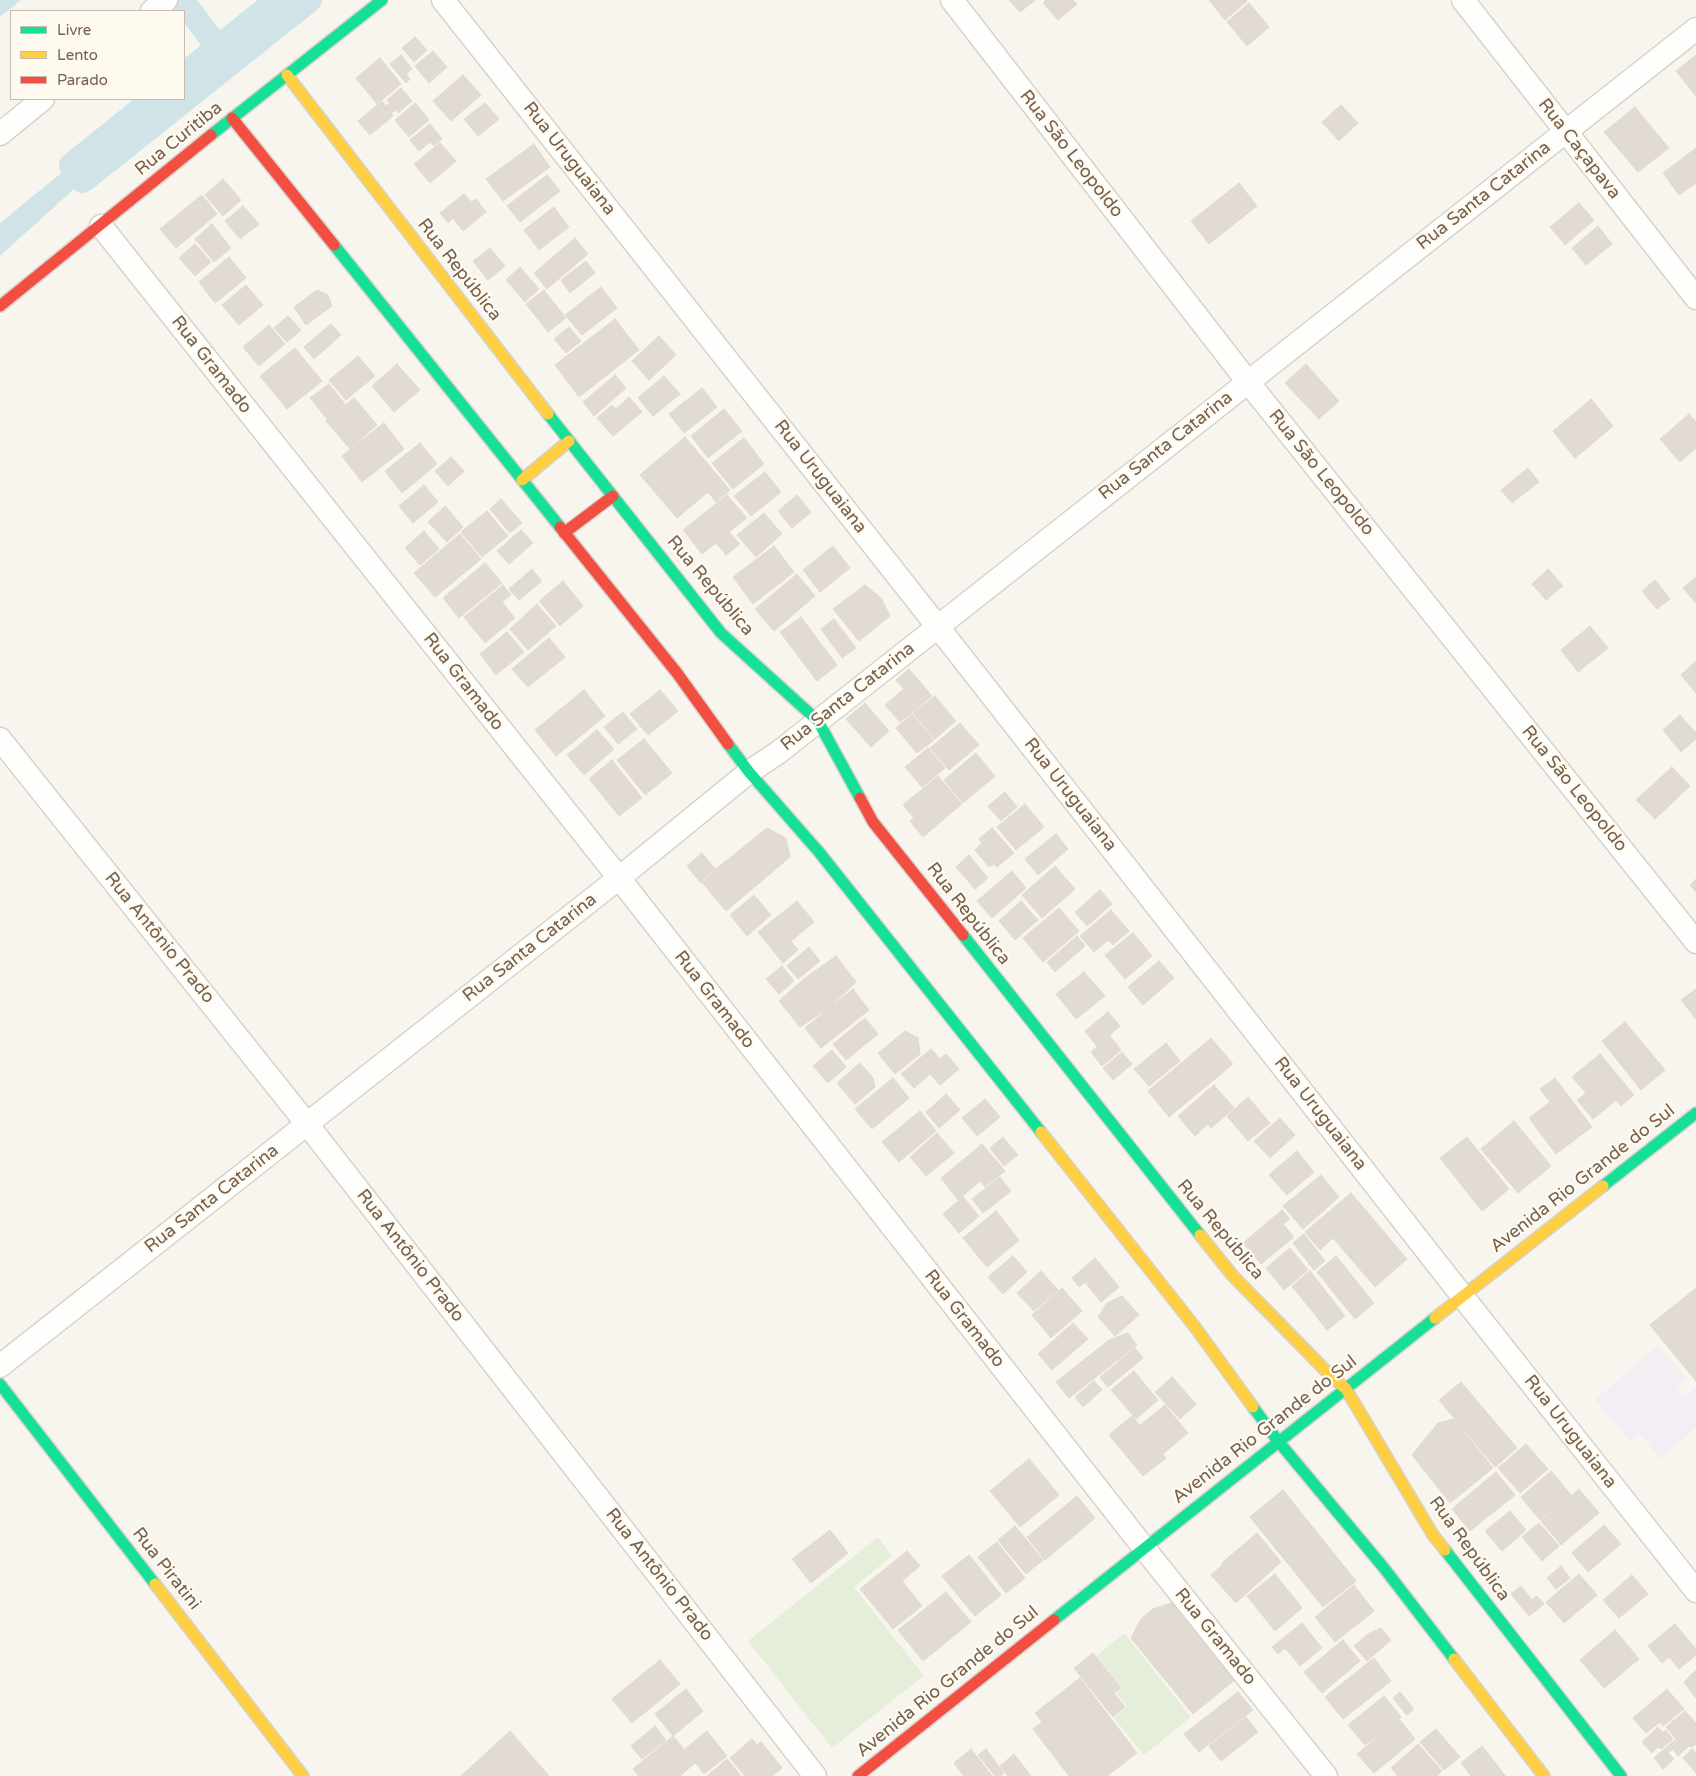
<!DOCTYPE html>
<html>
<head>
<meta charset="utf-8">
<style>
	body { margin:0 }
	#map { position:relative; width:1696px; height:1776px; overflow:hidden; background:#f8f5ee; font-family:"Varela Round",sans-serif }
	canvas { display:block }
	.legend { position:absolute; left:10px; top:10px; width:175px; height:90px; box-sizing:border-box; background:#fefaf0; border:1px solid #c7bcaf; margin:0; padding:6px 9px; list-style:none; font-size:15px; color:#755f4e }
	.legend li { display:flex; align-items:center; gap:10px; height:25px }
	.legend b { width:25px; border:1px solid #c7bcaf }
</style>
</head>
<body>
<div id="map">
<canvas width="1696" height="1776"></canvas>
<ul class="legend">
<li><b style="height:6px;background:#16e098"></b>Livre</li>
<li><b style="height:6px;background:#ffcf43"></b>Lento</li>
<li><b style="height:6px;background:#f24e42"></b>Parado</li>
</ul>
</div>
<script>
const context = document.querySelector('canvas').getContext('2d');
context.lineJoin = 'round';
function paint(path, color) { context.fillStyle = color; context.fill(path, 'evenodd'); }
const poly = rows => new Path2D(rows.map(r => 'M' + r).join(''));
function strokePath(path, color, width, dash) { context.strokeStyle = color; context.lineWidth = width; context.lineCap = dash ? 'butt' : 'round'; context.setLineDash(dash || []); context.stroke(path); }
function drawText(font, color, halo, rows, align = 'center') {
  context.font = font + ' "Varela Round",sans-serif'; context.lineWidth = 4.5; context.setLineDash([]); context.textBaseline = 'middle'; context.strokeStyle = halo; context.fillStyle = color; for (const [text, x, y, turn = 0] of rows) {
    context.save(); context.translate(x, y); context.rotate((+turn || 0) * Math.PI / 180); context.textAlign = isNaN(turn) ? turn : align; if (halo) context.strokeText(text, 0, 0); context.fillText(text, 0, 0); context.restore();
  }
}
const education = poly([
	[1658,1345,1686,1378,1676,1386,1685,1397,1695,1388,1696,1390,1696,1428,1661,1459,1640,1434,1630,1442,1595,1400]
]);
const green = poly([
	[878,1537,892,1556,854,1587,924,1676,832,1748,748,1641],
	[1124,1633,1191,1717,1144,1755,1114,1718,1127,1707,1116,1693,1122,1688,1097,1656]
]);
const water = poly([
	[0,0,21,0,0,17],
	[71,165,83,181,0,256,0,223]
]);
const stream = poly([
	[184,88,295,0],
	[69,176,170,99]
]);
const canal = poly([
	[182,0,225,57],
	[184,74,277,0],
	[153,99,71,165,83,181,310,0]
]);
const building = poly([
	[1009,0,1035,0,1020,12,1009,0],
	[1046,0,1073,0,1077,4,1058,20,1043,3,1046,0],
	[1209,0,1246,0,1247,1,1225,20,1209,0],
	[1249,3,1269,27,1247,46,1227,22,1249,3],
	[415,37,427,50,414,62,402,48,415,37],
	[433,51,447,67,429,83,415,66,433,51],
	[401,55,412,69,406,74,410,79,406,83,390,64,401,55],
	[1696,55,1696,96,1676,71,1696,55],
	[380,58,401,84,377,104,356,78,380,58],
	[463,75,481,95,451,121,433,101,463,75],
	[401,88,412,101,398,113,396,110,391,113,393,116,370,135,358,121,382,101,386,106,390,103,387,100,401,88],
	[415,103,429,120,409,137,395,120,415,103],
	[485,103,499,119,478,136,464,119,485,103],
	[1341,105,1358,123,1339,141,1322,122,1341,105],
	[1635,107,1669,148,1638,172,1604,132,1635,107],
	[430,124,442,139,434,146,430,142,419,151,410,140,430,124],
	[440,143,456,161,430,183,414,164,440,143],
	[534,144,550,167,503,201,486,179,534,144],
	[1696,148,1696,183,1679,195,1663,173,1696,148],
	[547,175,560,191,520,222,507,206,547,175],
	[223,179,241,200,223,216,205,195,223,179],
	[1239,183,1257,206,1209,244,1191,221,1239,183],
	[464,194,471,202,476,199,486,212,463,231,453,218,448,223,440,213,464,194],
	[202,195,217,214,176,248,160,229,202,195],
	[1579,203,1594,220,1565,245,1550,227,1579,203],
	[243,206,259,224,240,239,225,221,243,206],
	[554,207,569,227,539,250,524,230,554,207],
	[212,224,231,248,214,262,195,239,212,224],
	[1598,226,1612,244,1586,265,1572,248,1598,226],
	[575,238,588,254,547,289,534,273,575,238],
	[195,244,211,262,195,276,179,258,195,244],
	[490,248,505,266,488,280,473,261,490,248],
	[229,257,246,278,215,303,199,282,229,257],
	[586,261,595,273,570,293,561,280,586,261],
	[520,267,539,289,525,302,506,280,520,267],
	[246,285,263,305,239,325,222,305,246,285],
	[601,287,617,308,582,335,565,315,601,287],
	[317,290,328,295,332,306,306,325,294,307,317,290],
	[544,290,566,318,548,332,526,304,544,290],
	[288,316,301,330,287,342,274,328,288,316],
	[615,319,639,350,579,397,555,365,615,319],
	[331,324,341,335,314,359,304,347,331,324],
	[269,325,285,344,259,366,243,347,269,325],
	[569,327,581,341,566,353,554,339,569,327],
	[659,336,676,355,649,380,632,361,659,336],
	[295,348,322,381,287,409,260,376,295,348],
	[358,356,375,376,346,400,329,380,358,356],
	[397,364,420,390,394,412,372,386,397,364],
	[1306,364,1339,401,1319,419,1285,383,1306,364],
	[615,375,626,388,594,416,583,402,615,375],
	[664,376,680,394,653,416,638,398,664,376],
	[329,384,345,404,327,419,310,398,329,384],
	[702,388,717,407,684,433,669,414,702,388],
	[629,397,642,412,613,436,597,418,612,405,616,409,629,397],
	[354,398,377,425,350,449,326,421,354,398],
	[1591,399,1613,426,1575,458,1553,431,1591,399],
	[724,409,742,431,708,458,691,436,724,409],
	[1689,414,1696,422,1696,448,1680,462,1660,439,1689,414],
	[384,423,404,449,362,482,342,456,384,423],
	[685,437,730,490,716,502,708,492,677,518,640,475,685,437],
	[744,438,764,464,733,489,712,463,744,438],
	[420,443,437,464,402,493,385,471,420,443],
	[451,457,464,471,448,486,435,471,451,457],
	[1528,468,1539,482,1512,503,1501,490,1528,468],
	[765,472,781,492,751,516,734,496,765,472],
	[424,485,438,502,413,523,399,506,424,485],
	[727,495,747,518,729,532,740,544,726,555,716,543,702,554,683,530,727,495],
	[797,495,811,512,792,528,778,511,797,495],
	[501,499,522,523,510,533,490,509,501,499],
	[445,506,463,527,447,542,428,522,445,506],
	[487,511,508,536,482,557,461,532,487,511],
	[764,513,782,534,756,557,737,535,764,513],
	[521,530,533,543,509,564,497,551,521,530],
	[424,531,439,549,420,565,405,548,424,531],
	[460,534,481,559,435,597,414,573,460,534],
	[774,546,794,572,753,604,733,577,774,546],
	[833,546,850,568,820,592,803,570,833,546],
	[485,563,502,583,459,618,443,598,485,563],
	[532,569,542,581,519,600,509,589,532,569],
	[1548,569,1563,586,1546,600,1532,584,1548,569],
	[797,574,815,596,774,631,755,609,797,574],
	[1696,577,1696,603,1683,588,1696,577],
	[1655,580,1670,599,1657,609,1642,591,1655,580],
	[563,581,583,606,560,626,539,601,563,581],
	[503,585,511,595,502,602,515,618,485,643,464,617,503,585],
	[865,585,881,598,890,616,859,641,833,609,865,585],
	[537,604,556,626,528,650,510,629,537,604],
	[801,617,837,665,817,681,780,632,801,617],
	[834,619,856,648,842,658,821,629,834,619],
	[1590,626,1608,648,1578,672,1561,650,1590,626],
	[507,632,524,652,496,675,480,654,507,632],
	[549,638,565,657,528,687,512,669,549,638],
	[1695,662,1696,663,1696,693,1681,675,1695,662],
	[909,669,932,696,900,722,885,705,904,689,896,680,909,669],
	[584,690,605,716,556,756,535,730,584,690],
	[660,690,678,711,648,735,630,714,660,690],
	[935,696,956,721,935,739,913,713,935,696],
	[865,703,889,731,871,747,846,719,865,703],
	[623,712,637,729,618,744,604,727,623,712],
	[912,714,934,740,917,753,896,728,912,714],
	[1680,715,1696,733,1696,739,1681,752,1663,730,1680,715],
	[960,723,979,745,949,770,930,748,960,723],
	[597,730,614,749,584,775,567,755,597,730],
	[644,739,672,773,645,795,617,760,644,739],
	[928,748,945,768,922,787,905,767,928,748],
	[976,753,995,776,963,803,944,780,976,753],
	[612,760,642,798,619,816,589,779,612,760],
	[1672,767,1690,786,1655,819,1636,800,1672,767],
	[938,776,962,804,923,837,910,821,914,818,903,805,938,776],
	[1005,792,1017,807,1001,821,988,806,1005,792],
	[1025,804,1044,827,1016,850,997,827,1025,804],
	[767,828,786,838,790,857,726,911,701,881,767,828],
	[992,828,1014,853,997,867,994,864,989,867,975,850,982,843,979,839,992,828],
	[1056,834,1068,849,1038,875,1025,859,1056,834],
	[702,853,716,870,701,883,687,866,702,853],
	[969,855,988,878,975,889,956,867,969,855],
	[1055,866,1075,889,1042,918,1022,895,1055,866],
	[1012,871,1026,888,992,918,977,901,1012,871],
	[1696,879,1696,892,1690,885,1696,879],
	[1100,890,1112,904,1087,926,1075,912,1100,890],
	[754,895,771,915,747,936,730,915,754,895],
	[797,901,814,922,791,941,798,950,783,963,758,932,797,901],
	[1021,901,1038,920,1015,940,999,921,1021,901],
	[1059,908,1079,931,1043,962,1023,938,1059,908],
	[1111,910,1129,931,1113,945,1108,940,1094,952,1080,936,1111,910],
	[1133,933,1152,956,1125,979,1105,955,1133,933],
	[1077,936,1085,946,1055,972,1047,962,1077,936],
	[809,947,820,961,798,979,787,966,809,947],
	[836,956,856,982,829,1008,800,1027,779,1001,805,978,836,956],
	[1159,961,1174,978,1143,1005,1128,987,1159,961],
	[782,966,794,981,779,994,766,979,782,966],
	[1084,972,1105,996,1076,1019,1056,994,1084,972],
	[853,989,869,1010,821,1048,805,1028,853,989],
	[1696,989,1696,1019,1681,1000,1696,989],
	[1108,1012,1120,1026,1097,1046,1085,1031,1108,1012],
	[865,1018,878,1034,846,1060,833,1044,865,1018],
	[1625,1022,1665,1070,1641,1090,1602,1041,1625,1022],
	[905,1031,918,1038,920,1054,895,1074,878,1053,905,1031],
	[1110,1036,1121,1050,1102,1066,1091,1052,1110,1036],
	[1211,1038,1233,1064,1169,1117,1148,1091,1211,1038],
	[1166,1043,1180,1061,1149,1086,1134,1069,1166,1043],
	[931,1049,940,1059,946,1054,959,1069,940,1085,930,1074,914,1088,901,1074,931,1049],
	[832,1050,846,1067,828,1083,813,1066,832,1050],
	[1122,1052,1132,1064,1113,1080,1103,1068,1122,1052],
	[1600,1054,1634,1095,1621,1106,1616,1100,1593,1119,1577,1100,1586,1093,1572,1077,1600,1054],
	[860,1063,873,1078,875,1087,855,1104,837,1083,860,1063],
	[893,1078,909,1098,872,1129,855,1109,893,1078],
	[1555,1078,1592,1127,1556,1154,1529,1118,1550,1102,1540,1089,1555,1078],
	[1214,1085,1234,1108,1211,1128,1208,1124,1195,1136,1178,1116,1214,1085],
	[946,1094,960,1110,939,1128,926,1112,946,1094],
	[1248,1097,1270,1123,1248,1141,1227,1116,1248,1097],
	[985,1099,1000,1117,977,1136,962,1118,985,1099],
	[920,1111,936,1131,899,1162,882,1142,920,1111],
	[1280,1118,1295,1135,1270,1158,1254,1141,1280,1118],
	[1514,1121,1551,1166,1518,1193,1481,1149,1514,1121],
	[937,1133,954,1153,926,1176,910,1157,937,1133],
	[1003,1137,1018,1155,1004,1166,990,1148,1003,1137],
	[1467,1137,1509,1189,1482,1211,1440,1158,1467,1137],
	[982,1144,1005,1171,985,1187,980,1181,958,1200,941,1178,982,1144],
	[1297,1151,1314,1172,1287,1195,1269,1175,1297,1151],
	[1321,1175,1339,1197,1303,1229,1283,1206,1321,1175],
	[1000,1177,1011,1191,983,1213,972,1199,1000,1177],
	[1351,1193,1407,1259,1375,1287,1333,1238,1320,1250,1305,1232,1351,1193],
	[963,1197,979,1216,959,1233,943,1214,963,1197],
	[1282,1210,1290,1219,1283,1224,1294,1237,1261,1264,1243,1243,1282,1210],
	[996,1211,1019,1240,987,1267,963,1238,996,1211],
	[1304,1234,1325,1261,1314,1270,1293,1243,1304,1234],
	[1290,1248,1308,1270,1284,1290,1266,1268,1290,1248],
	[1013,1256,1027,1272,1003,1294,988,1277,1013,1256],
	[1336,1256,1374,1303,1355,1319,1317,1272,1336,1256],
	[1095,1258,1119,1287,1101,1302,1085,1282,1079,1287,1072,1278,1095,1258],
	[1041,1271,1058,1290,1034,1311,1017,1293,1041,1271],
	[1310,1271,1345,1316,1327,1330,1292,1286,1310,1271],
	[1062,1288,1082,1311,1051,1338,1032,1315,1062,1288],
	[1696,1288,1696,1381,1650,1325,1696,1288],
	[1122,1296,1139,1315,1115,1336,1098,1317,1107,1303,1122,1296],
	[1073,1323,1088,1339,1052,1370,1038,1354,1073,1323],
	[1128,1333,1137,1345,1069,1398,1056,1382,1109,1340,1128,1333],
	[1135,1348,1143,1358,1108,1387,1100,1377,1135,1348],
	[1134,1371,1158,1400,1136,1419,1111,1390,1134,1371],
	[1172,1377,1196,1404,1180,1419,1155,1392,1172,1377],
	[1094,1381,1102,1390,1083,1407,1075,1397,1094,1381],
	[1461,1382,1517,1448,1495,1467,1439,1400,1461,1382],
	[1165,1405,1188,1433,1163,1454,1139,1426,1165,1405],
	[1132,1416,1166,1458,1143,1476,1109,1435,1132,1416],
	[1454,1419,1493,1468,1450,1503,1412,1455,1438,1423,1454,1419],
	[1526,1444,1548,1469,1520,1493,1498,1468,1526,1444],
	[1029,1459,1059,1495,1020,1527,990,1491,1029,1459],
	[1551,1471,1571,1495,1540,1520,1521,1497,1551,1471],
	[1496,1472,1515,1495,1470,1531,1452,1509,1496,1472],
	[1579,1489,1599,1513,1561,1545,1541,1521,1579,1489],
	[1283,1490,1356,1581,1323,1607,1250,1517,1283,1490],
	[1077,1496,1095,1518,1045,1560,1027,1537,1077,1496],
	[1510,1511,1526,1530,1502,1551,1485,1531,1510,1511],
	[1539,1523,1559,1546,1542,1561,1522,1537,1539,1523],
	[1604,1525,1621,1544,1588,1572,1572,1553,1604,1525],
	[1015,1526,1043,1560,1026,1574,998,1540,1015,1526],
	[830,1530,848,1553,811,1583,792,1559,830,1530],
	[1257,1533,1281,1562,1236,1603,1211,1575,1223,1564,1223,1562,1257,1533],
	[997,1542,1025,1578,1006,1593,978,1557,997,1542],
	[907,1551,920,1566,902,1581,922,1606,893,1629,860,1589,907,1551],
	[969,1555,1001,1595,975,1616,942,1576,969,1555],
	[1561,1566,1570,1578,1556,1589,1547,1578,1561,1566],
	[1275,1574,1302,1608,1275,1631,1247,1596,1275,1574],
	[1579,1574,1597,1595,1564,1623,1546,1602,1579,1574],
	[1632,1575,1648,1594,1619,1618,1603,1600,1632,1575],
	[1354,1585,1374,1611,1335,1642,1315,1617,1354,1585],
	[1521,1586,1532,1600,1537,1596,1544,1604,1529,1616,1511,1594,1521,1586],
	[946,1592,971,1622,923,1661,898,1630,946,1592],
	[1174,1602,1236,1679,1193,1714,1131,1638,1141,1619,1153,1609,1174,1602],
	[1302,1623,1322,1648,1300,1666,1285,1648,1278,1654,1272,1647,1302,1623],
	[1675,1624,1696,1649,1696,1655,1679,1669,1669,1657,1662,1663,1648,1646,1675,1624],
	[1381,1628,1391,1640,1367,1661,1354,1646,1368,1634,1381,1628],
	[1615,1630,1639,1659,1604,1688,1580,1660,1615,1630],
	[1343,1640,1360,1661,1322,1693,1304,1672,1343,1640],
	[1093,1653,1121,1688,1114,1693,1125,1707,1113,1717,1074,1668,1093,1653],
	[1374,1658,1391,1681,1343,1719,1325,1697,1374,1658],
	[660,1660,680,1684,632,1723,612,1699,660,1660],
	[1696,1670,1696,1698,1684,1682,1696,1670],
	[1080,1678,1137,1753,1107,1776,1069,1776,1033,1729,1042,1722,1035,1713,1080,1678],
	[686,1689,703,1711,673,1736,655,1714,686,1689],
	[1667,1689,1684,1709,1663,1726,1660,1722,1646,1733,1633,1718,1667,1689],
	[1238,1692,1253,1710,1199,1752,1184,1734,1238,1692],
	[1400,1692,1414,1709,1407,1715,1393,1698,1400,1692],
	[1384,1696,1401,1717,1365,1745,1348,1725,1384,1696],
	[1685,1711,1696,1723,1696,1744,1692,1747,1689,1746,1678,1756,1673,1749,1668,1753,1674,1759,1663,1769,1654,1758,1676,1739,1666,1727,1685,1711],
	[1246,1717,1258,1732,1221,1761,1209,1746,1246,1717],
	[1399,1719,1415,1739,1374,1773,1357,1754,1399,1719],
	[655,1726,666,1740,642,1759,631,1746,655,1726],
	[1658,1727,1663,1733,1666,1730,1673,1739,1661,1749,1658,1747,1652,1753,1642,1742,1658,1727],
	[1436,1729,1460,1757,1444,1770,1420,1742,1436,1729],
	[510,1731,549,1776,461,1776,510,1731],
	[707,1731,727,1756,704,1774,685,1749,707,1731],
	[673,1736,695,1763,680,1776,639,1776,633,1769,673,1736],
	[752,1739,757,1745,761,1742,782,1768,772,1776,745,1776,730,1758,752,1739],
	[1418,1744,1442,1771,1437,1776,1398,1776,1391,1768,1418,1744],
	[1482,1746,1501,1770,1493,1776,1471,1776,1461,1763,1482,1746],
	[971,1749,992,1776,964,1776,954,1763,971,1749],
	[986,1749,1004,1773,1000,1776,995,1776,978,1755,986,1749],
	[1692,1749,1696,1754,1696,1773,1683,1758,1692,1749],
	[1014,1754,1031,1776,1008,1776,1000,1766,1014,1754],
	[727,1759,741,1776,707,1776,727,1759],
	[1501,1771,1506,1776,1495,1776,1501,1771]
]);
const street = poly([
	[443,0,938,627,1478,1316,1696,1591],
	[952,0,1248,382,1696,942],
	[1463,0,1696,298],
	[152,11,166,0],
	[0,134,43,99],
	[101,226,619,878,1144,1548,1326,1776],
	[0,739,307,1124,815,1776],
	[0,1366,619,878,749,772,779,752,1696,29]
]);
const fast = poly([
	[211,135,382,0],
	[334,245,560,527],
	[548,414,721,633,818,721,860,798],
	[728,744,749,772,819,852,1041,1132],
	[963,935,1200,1235],
	[1603,1186,1696,1113],
	[0,1384,155,1584],
	[1253,1407,1278,1441,1384,1568,1454,1659],
	[1445,1550,1621,1776],
	[1054,1620,1435,1318]
]);
const slow = poly([
	[287,75,548,414],
	[522,480,569,441],
	[1041,1132,1195,1327,1253,1407],
	[1200,1235,1233,1276,1330,1375,1346,1389,1433,1535,1445,1550],
	[1435,1318,1603,1186],
	[155,1584,303,1776],
	[1454,1659,1544,1776]
]);
const jam = poly([
	[232,118,334,245],
	[0,306,211,135],
	[560,527,677,673,728,744],
	[564,533,613,496],
	[860,798,873,822,963,935],
	[858,1776,1054,1620]
]);
const streetNames = [
	["Rua Curitiba",179,139,-39],
	["Rua Caçapava",1579,149,52],
	["Rua São Leopoldo",1071,154,52],
	["Rua Uruguaiana",569,159,52],
	["Rua Santa Catarina",1484,196,-38],
	["Rua República",459,270,52],
	["Rua Gramado",211,365,52],
	["Rua Santa Catarina",1166,446,-38],
	["Rua São Leopoldo",1321,473,51],
	["Rua Uruguaiana",820,477,52],
	["Rua República",710,586,50],
	["Rua Gramado",463,682,52],
	["Rua Santa Catarina",848,697,-38],
	["Rua São Leopoldo",1574,789,51],
	["Rua Uruguaiana",1070,795,52],
	["Rua República",968,914,52],
	["Rua Antônio Prado",159,938,51],
	["Rua Santa Catarina",530,948,-38],
	["Rua Gramado",714,1000,52],
	["Rua Uruguaiana",1320,1114,52],
	["Avenida Rio Grande do Sul",1583,1179,-38],
	["Rua Santa Catarina",212,1199,-38],
	["Rua República",1220,1230,50],
	["Rua Antônio Prado",410,1256,52],
	["Rua Gramado",964,1319,52],
	["Avenida Rio Grande do Sul",1265,1430,-38],
	["Rua Uruguaiana",1570,1432,52],
	["Rua República",1469,1549,54],
	["Rua Piratini",166,1569,52],
	["Rua Antônio Prado",659,1575,52],
	["Rua Gramado",1215,1637,51],
	["Avenida Rio Grande do Sul",948,1682,-39]
];
paint(education, '#f5edf4');
paint(green, '#e4eed9');
paint(water, '#d0e4e8');
strokePath(stream, '#d0e4e8', 7);
strokePath(canal, '#d0e4e8', 24);
paint(building, '#e2dbd3');
strokePath(building, '#e0d9d0', 1);
strokePath(street, '#d7d2cc', 25);
strokePath(fast, '#d8d2cb', 14);
strokePath(slow, '#d8d2cb', 14);
strokePath(jam, '#d8d2cb', 14);
strokePath(street, '#fefefc', 22);
strokePath(fast, '#16e098', 11);
strokePath(slow, '#ffcf43', 11);
strokePath(jam, '#f24e42', 11);
drawText('18px', '#755f4e', '#fefaf0', streetNames);
</script>
</body>
</html>
